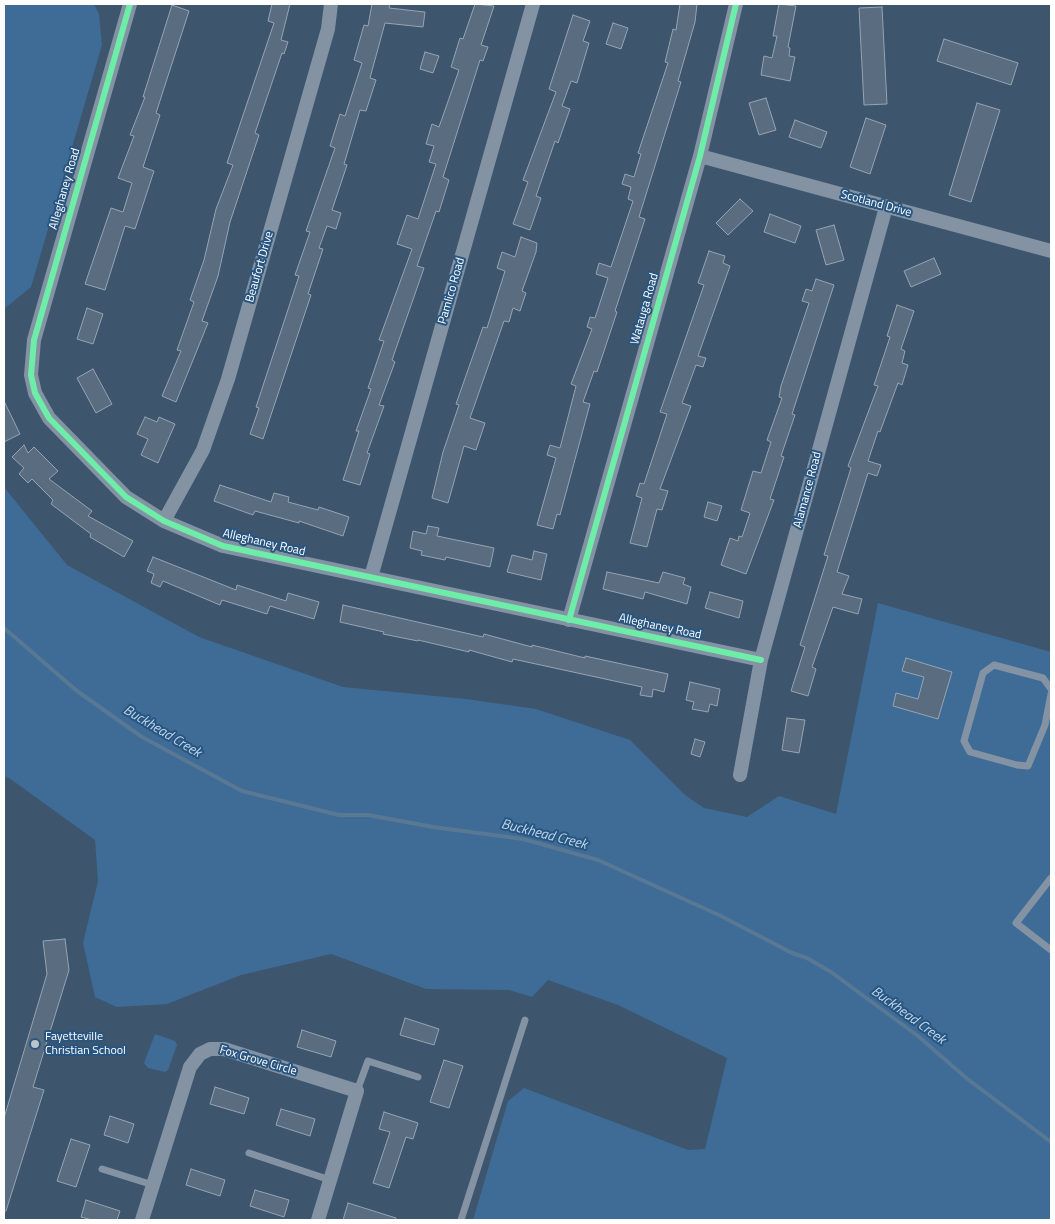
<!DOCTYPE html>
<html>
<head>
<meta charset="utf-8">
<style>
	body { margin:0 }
	#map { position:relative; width:1055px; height:1224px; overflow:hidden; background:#3d556d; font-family:"Titillium Web",sans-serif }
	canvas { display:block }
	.frame { position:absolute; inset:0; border:5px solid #fff; pointer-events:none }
</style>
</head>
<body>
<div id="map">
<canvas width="1055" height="1224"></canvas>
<div class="frame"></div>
</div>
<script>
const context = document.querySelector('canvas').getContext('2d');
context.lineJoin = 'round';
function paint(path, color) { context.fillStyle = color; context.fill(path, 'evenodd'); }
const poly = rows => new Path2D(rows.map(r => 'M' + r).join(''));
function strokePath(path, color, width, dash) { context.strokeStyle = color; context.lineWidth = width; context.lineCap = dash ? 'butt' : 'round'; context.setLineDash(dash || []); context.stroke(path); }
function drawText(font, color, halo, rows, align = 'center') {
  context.font = font + ' "Titillium Web",sans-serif'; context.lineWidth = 4; context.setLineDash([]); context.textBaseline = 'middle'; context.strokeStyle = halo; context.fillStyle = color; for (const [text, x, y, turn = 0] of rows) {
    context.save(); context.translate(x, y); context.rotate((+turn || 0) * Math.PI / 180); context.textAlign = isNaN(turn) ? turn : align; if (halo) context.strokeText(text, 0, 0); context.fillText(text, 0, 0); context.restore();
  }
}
const green = poly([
	[4,4,94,4,99,14,102,45,31,287,4,309],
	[4,487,67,565,199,637,343,687,466,699,536,709,630,740,685,795,704,808,747,817,779,796,836,814,878,603,1051,652,1051,1220,473,1220,508,1101,524,1088,688,1150,705,1149,727,1058,618,1005,548,980,532,997,509,990,426,989,331,954,241,975,167,1004,117,1007,95,997,83,943,98,881,95,840,9,778,4,777],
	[155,1034,175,1041,177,1045,168,1070,165,1072,148,1068,144,1063]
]);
const stream = poly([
	[4,628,77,691,142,737,242,791,339,815,368,815,433,827,523,839,598,860,721,916,792,953,807,958,831,972,918,1036,965,1077,1051,1142]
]);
const building = poly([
	[272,4,290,4,281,40,288,42,284,54,282,53,255,133,259,135,230,222,218,276,202,321,208,323,176,402,162,396,181,351,177,350,194,302,190,300,204,260,216,209,233,165,227,163,274,23,268,21,272,4],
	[372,4,390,4,389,8,425,12,423,27,385,23,370,78,376,80,366,111,360,110,344,164,347,165,332,210,341,213,336,229,327,226,319,248,323,249,308,294,311,295,263,439,250,434,259,408,256,407,299,276,295,275,310,232,306,231,335,148,330,146,340,114,345,116,362,63,354,60,364,25,368,26,372,4],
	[475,4,494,6,481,45,488,47,483,61,480,60,443,177,449,180,439,212,436,211,417,266,424,268,392,360,395,362,379,405,384,406,367,453,370,454,360,485,343,480,359,431,356,431,371,389,368,388,384,341,379,340,412,249,397,244,407,215,418,219,436,164,429,162,434,146,426,144,432,124,439,127,459,70,451,67,460,38,463,39,475,4],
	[680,4,697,4,695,22,678,81,681,82,639,217,645,219,615,311,617,312,597,372,594,371,583,402,590,404,560,515,557,514,553,529,537,525,556,458,547,455,550,445,560,448,576,386,571,384,592,329,587,327,590,317,595,318,608,278,596,274,599,263,611,267,633,201,628,199,631,187,622,184,625,174,634,177,641,154,638,153,668,63,665,62,673,29,676,30,680,4],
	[779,4,796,6,788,47,790,48,789,56,795,57,790,81,761,75,764,56,772,58,777,36,773,36,779,4],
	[172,5,189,11,156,113,160,115,143,167,154,171,135,229,125,226,105,290,85,284,111,208,123,212,132,183,118,178,134,136,130,135,145,97,143,97,172,5],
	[882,7,887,104,864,105,859,8,882,7],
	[573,15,590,21,583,41,589,43,577,83,571,81,562,106,570,109,558,143,555,141,536,196,541,198,530,230,513,224,528,182,523,180,556,92,549,89,573,15],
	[613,23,628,28,621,49,606,44,613,23],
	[944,39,1018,63,1011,85,937,61,944,39],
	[425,52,439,56,433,73,420,69,425,52],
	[766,98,776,130,759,135,749,103,766,98],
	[977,103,1000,110,971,202,949,195,977,103],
	[866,118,886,125,870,174,850,167,866,118],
	[795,120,827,132,821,148,789,137,795,120],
	[740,199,753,211,728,235,716,223,740,199],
	[770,214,801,226,795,243,764,232,770,214],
	[834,225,844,260,826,265,816,230,834,225],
	[521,237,537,243,536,252,522,291,526,293,520,311,513,308,509,322,504,321,470,418,485,423,476,450,464,446,448,503,432,498,443,452,459,405,456,404,483,327,487,328,505,271,497,268,502,252,515,257,521,237],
	[709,251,725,256,723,263,730,266,698,356,706,358,703,367,696,365,682,403,691,406,660,489,668,491,662,510,657,509,647,547,630,543,642,498,636,496,640,483,644,484,667,414,660,412,704,285,698,283,709,251],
	[934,258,941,274,911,287,904,271,934,258],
	[816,279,834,285,792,414,795,415,781,456,784,457,770,499,774,500,746,574,721,565,730,538,738,541,739,536,742,537,750,513,741,510,753,471,761,473,771,442,767,440,782,398,779,397,781,386,809,303,802,301,806,289,812,291,816,279],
	[897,305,914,311,901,349,905,351,902,363,908,365,902,385,898,383,880,432,878,431,868,461,881,465,877,476,868,473,837,572,849,576,842,594,862,599,858,614,833,607,812,667,816,669,808,696,791,691,805,647,800,645,828,556,824,555,851,468,848,466,878,386,874,385,890,337,887,336,897,305],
	[87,308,103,314,93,344,77,339,87,308],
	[93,369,112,404,96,413,77,378,93,369],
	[4,401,20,434,4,442,4,401],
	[145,417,157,422,159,417,175,424,158,463,141,455,148,439,137,434,145,417],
	[24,445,28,453,34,447,58,471,49,479,92,511,88,516,133,541,124,557,90,537,91,534,51,504,53,500,32,479,28,483,19,474,24,468,12,457,24,445],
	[220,485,271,502,274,493,289,497,288,502,318,510,319,507,349,517,343,536,299,521,299,523,255,511,253,515,214,501,220,485],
	[708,502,722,506,717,521,704,517,708,502],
	[428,526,439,528,437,536,494,548,490,567,446,557,445,560,421,555,422,551,410,548,413,531,426,534,428,526],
	[534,551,547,554,541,580,507,572,512,555,532,560,534,551],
	[153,557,236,590,237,585,286,601,288,593,319,602,314,619,270,606,267,614,222,600,220,605,163,581,160,587,151,583,154,574,147,571,153,557],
	[607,572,659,583,663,572,685,578,683,584,691,587,687,604,645,592,643,599,603,589,607,572],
	[710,592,743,601,739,618,705,608,710,592],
	[343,605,483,637,484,634,532,647,532,645,585,658,585,656,668,674,664,692,653,689,652,697,640,695,642,687,513,659,512,662,469,650,469,652,418,640,418,641,383,634,384,632,340,622,343,605],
	[906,658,952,672,938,719,893,706,896,693,918,699,924,677,902,671,906,658],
	[690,682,720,689,717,706,710,704,708,712,692,709,694,702,686,700,690,682],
	[787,718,805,720,799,753,782,750,787,718],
	[695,739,705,742,700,757,691,754,695,739],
	[65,939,69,970,33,1087,44,1090,6,1211,4,1211,4,1118,47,974,43,941,65,939],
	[405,1018,439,1029,434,1045,400,1035,405,1018],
	[302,1030,336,1041,331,1057,297,1047,302,1030],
	[444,1060,463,1066,449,1108,430,1102,444,1060],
	[215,1087,249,1098,244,1114,210,1104,215,1087],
	[281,1109,315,1119,310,1136,276,1125,281,1109],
	[384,1112,418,1123,413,1139,406,1137,389,1188,373,1183,390,1132,379,1129,384,1112],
	[110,1116,134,1124,128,1143,104,1135,110,1116],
	[71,1139,90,1145,76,1187,57,1181,71,1139],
	[191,1169,225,1180,220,1196,186,1185,191,1169],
	[255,1190,289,1200,284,1217,250,1206,255,1190],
	[86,1200,120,1211,117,1220,92,1220,81,1217,86,1200],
	[348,1203,396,1218,396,1220,343,1220,348,1203]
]);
const lane = poly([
	[1051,689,1043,678,994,665,983,673,964,741,970,752,1017,765,1028,766,1045,725,1051,694],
	[1051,878,1016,923,1051,950],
	[357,1091,368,1061,418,1077],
	[249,1153,330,1180],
	[102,1169,153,1185],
	[461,1220,525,1020]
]);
const street = poly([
	[130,4,34,340,31,375,35,393,49,418,126,497,164,521,223,546,761,660],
	[700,156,1051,251],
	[164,521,203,450,228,379,328,29,331,4],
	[371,577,533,4],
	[569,620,700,156,736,4],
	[740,775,761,660,886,207],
	[142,1220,190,1067,200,1054,210,1049,224,1049,357,1091,318,1220]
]);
const cycleway = poly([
	[130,4,34,340,31,375,35,393,49,418,126,497,164,521,223,546,761,660],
	[569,620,700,156,736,4]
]);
const markers = [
	[35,1044,5,"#bbc4cc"]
];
const streetNames = [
	["Alleghaney Road",65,189,-74],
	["Scotland Drive",876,204,15],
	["Beaufort Drive",260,267,-74],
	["Pamlico Road",452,291,-74],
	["Watauga Road",645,309,-74],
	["Alamance Road",808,490,-75],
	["Alleghaney Road",264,543,13],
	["Alleghaney Road",660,627,12],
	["Fox Grove Circle",258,1061,16]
];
const poiNames = [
	["Fayetteville",45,1037],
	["Christian School",45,1051]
];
const waterNames = [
	["Buckhead Creek",162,732,31],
	["Buckhead Creek",544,835,14],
	["Buckhead Creek",908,1016,36]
];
paint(green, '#3e6c97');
strokePath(stream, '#587894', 4);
paint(building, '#5a6d80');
strokePath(building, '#96a4b2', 1);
strokePath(lane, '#8393a3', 7);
strokePath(street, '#8393a3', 14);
strokePath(cycleway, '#6deda7', 6);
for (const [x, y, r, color] of markers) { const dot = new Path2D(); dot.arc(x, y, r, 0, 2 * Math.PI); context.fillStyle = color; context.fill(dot); strokePath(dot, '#295681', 2); }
drawText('12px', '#fff', '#295681', streetNames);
drawText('12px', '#fff', '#295681', poiNames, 'left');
drawText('italic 14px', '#bdd7ed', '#295681', waterNames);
</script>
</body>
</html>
